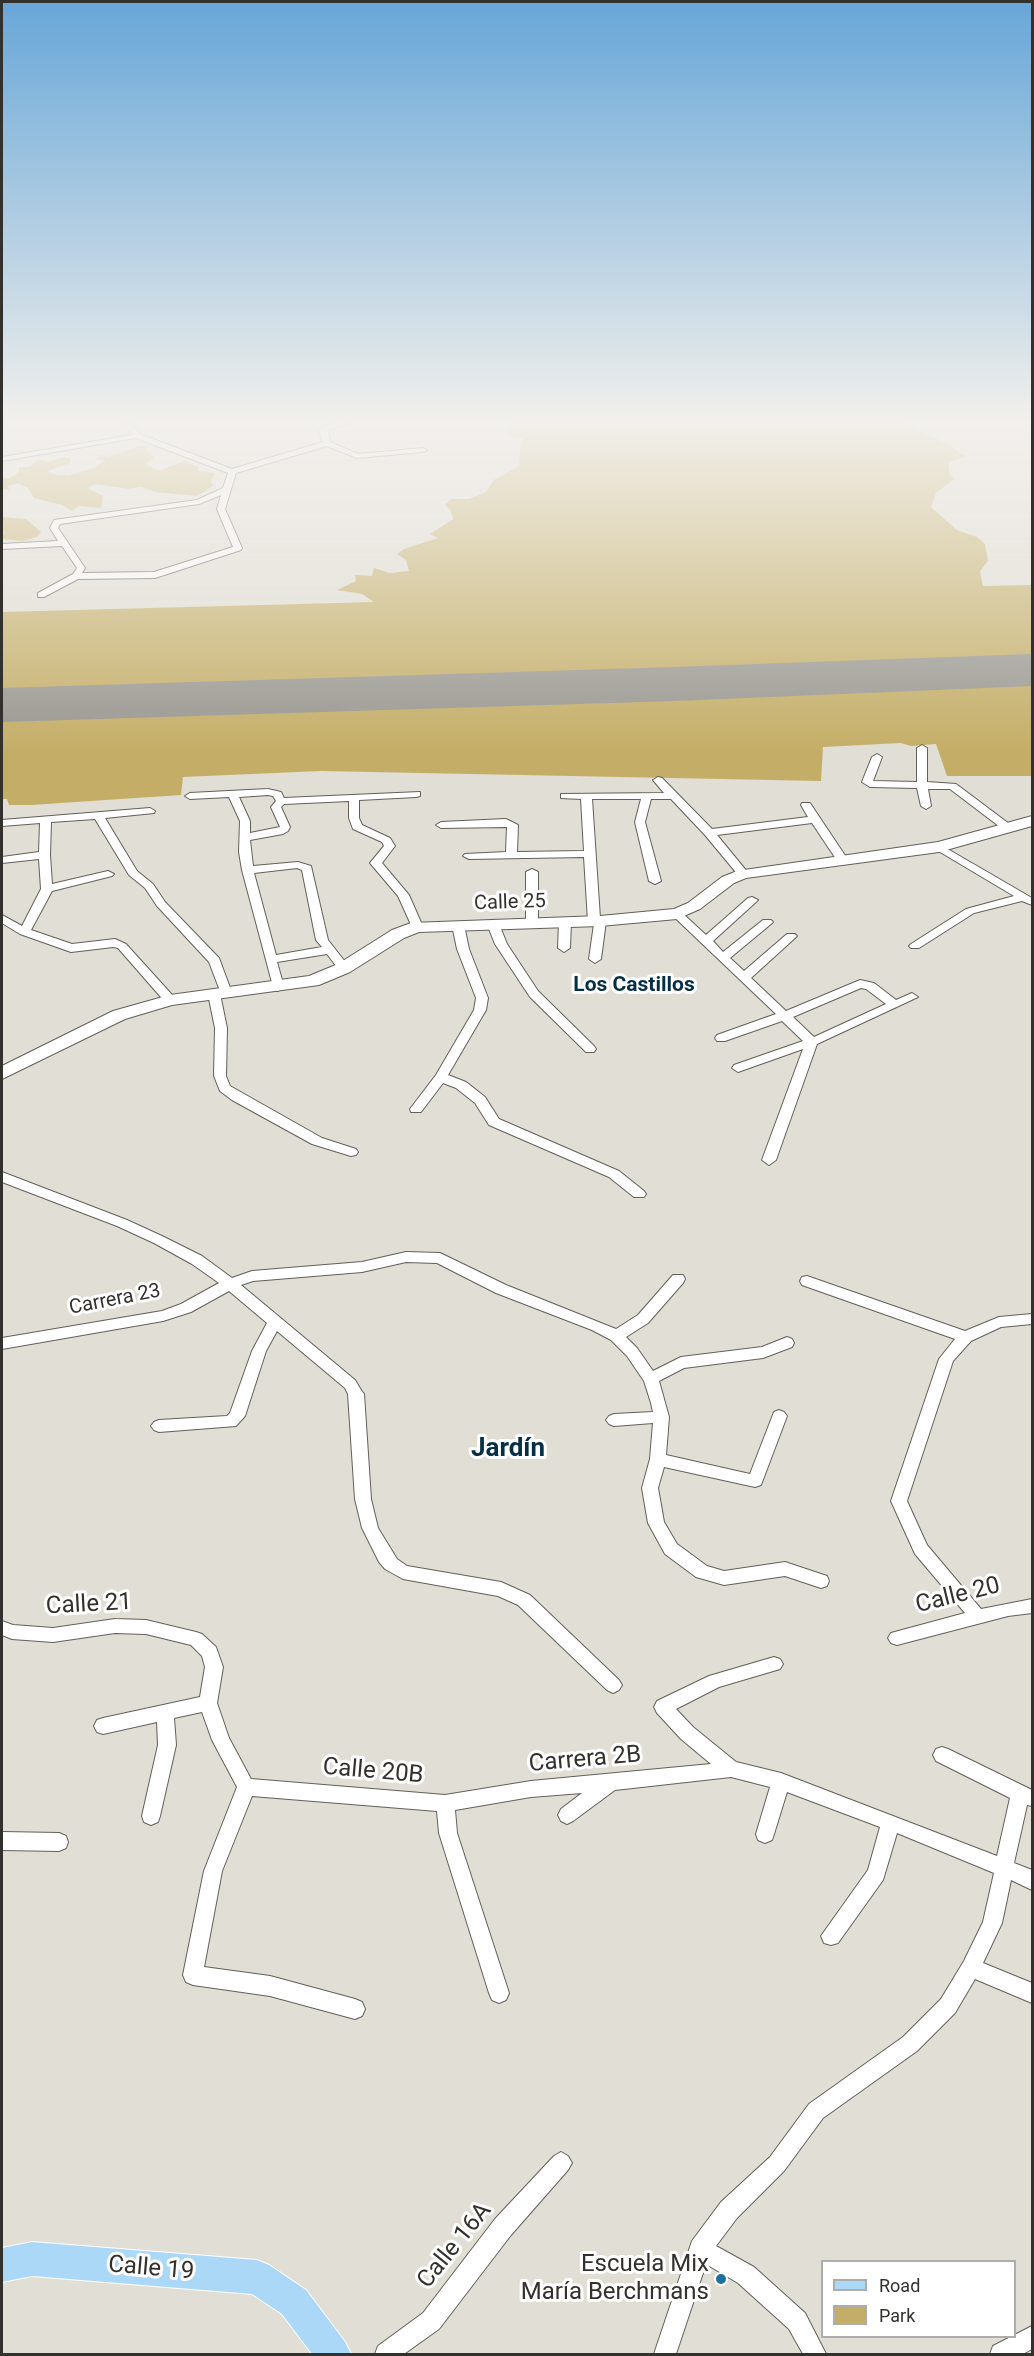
<!DOCTYPE html>
<html>
<head>
<meta charset="utf-8">
<style>
	body { margin:0 }
	#map { position:relative; width:1034px; height:2356px; overflow:hidden; background:#e1ded5; font-family:Roboto,sans-serif }
	canvas { display:block }
	.frame { position:absolute; inset:0; border:3px solid #32312d; pointer-events:none }
	.legend { position:absolute; left:821px; top:2260px; width:195px; height:78px; box-sizing:border-box; background:#fff; border:2px solid #adadab; margin:0; padding:8px 10px; list-style:none; font-size:18px; color:#32312d }
	.legend li { display:flex; align-items:center; gap:12px; height:30px }
	.legend b { width:30px; border:2px solid #adadab }
</style>
</head>
<body>
<div id="map">
<canvas width="1034" height="2356"></canvas>
<div class="frame"></div>
<ul class="legend">
<li><b style="height:8px;background:#abd8f7"></b>Road</li>
<li><b style="height:16px;background:#c4ae67"></b>Park</li>
</ul>
</div>
<script>
const context = document.querySelector('canvas').getContext('2d');
context.lineJoin = 'round';
function paint(path, color) { context.fillStyle = color; context.fill(path, 'evenodd'); }
const poly = rows => new Path2D(rows.map(r => 'M' + r).join(''));
function strokePath(path, color, width, dash) { context.strokeStyle = color; context.lineWidth = width; context.lineCap = dash ? 'butt' : 'round'; context.setLineDash(dash || []); context.stroke(path); }
function drawText(font, color, halo, rows, align = 'center') {
  context.font = font + ' Roboto,sans-serif'; context.lineWidth = 6; context.setLineDash([]); context.textBaseline = 'middle'; context.strokeStyle = halo; context.fillStyle = color; for (const [text, x, y, turn = 0] of rows) {
    context.save(); context.translate(x, y); context.rotate((+turn || 0) * Math.PI / 180); context.textAlign = isNaN(turn) ? turn : align; if (halo) context.strokeText(text, 0, 0); context.fillText(text, 0, 0); context.restore();
  }
}
const green = poly([
	[514,422,893,422,907,425,946,443,967,457,949,462,949,474,954,479,936,493,931,507,957,530,977,537,985,544,988,561,980,571,983,586,1032,585,1032,659,2,693,2,612,374,602,362,594,337,590,356,581,355,575,372,576,374,568,390,573,409,571,406,560,397,554,404,549,438,538,430,534,453,519,451,511,445,505,451,499,469,499,486,492,494,480,519,466,520,447,524,438,512,436,505,431],
	[139,446,148,446,146,450,154,458,146,464,154,469,161,470,184,461,198,467,198,471,215,473,211,481,213,486,197,496,155,492,141,487,128,489,95,484,88,488,103,496,101,508,79,506,72,511,62,505,34,498,28,488,18,483,8,486,9,490,2,489,2,478,10,478,19,472,19,467,29,467,39,459,48,462,62,457,70,458,70,463,48,471,56,475,68,476,96,467,103,461,96,459,101,455,108,457],
	[2,517,26,519,41,532,37,537,22,541,2,539,4,532,2,530],
	[1032,679,1032,776,947,776,936,744,911,746,901,743,823,747,821,781,321,771,183,777,181,795,31,805,9,805,7,799,2,799,2,714]
]);
const runway = poly([
	[1032,654,1032,686,674,701,2,722,2,688,674,667,1032,654]
]);
const street = poly([
	[122,422,130,422,140,434,232,469,323,442,319,433,321,427,341,422,352,422,328,430,330,442,358,454,423,448,427,450,423,452,357,458,327,446,236,473,225,509,242,548,241,550,155,578,78,579,44,597,38,597,38,593,73,574,77,568,62,546,2,549,2,544,58,541,50,528,54,520,197,500,223,488,228,473,136,438,2,461,2,457,132,435,122,422],
	[221,495,217,509,233,547,154,572,82,573,85,568,58,528,60,524,199,504,221,495],
	[922,745,927,748,927,782,956,784,1012,826,1012,830,1004,830,950,789,928,789,931,806,926,809,921,806,917,788,870,787,862,782,872,757,877,754,882,757,873,781,917,782,917,748,922,745],
	[658,777,662,778,712,829,808,817,801,805,802,803,810,803,848,860,846,862,838,862,812,823,717,835,749,874,743,877,739,876,705,835,671,799,651,799,645,822,661,881,655,884,649,881,635,822,641,799,592,799,600,918,606,921,601,959,595,963,589,959,594,924,588,921,584,857,469,859,463,856,465,854,506,852,507,827,441,828,436,825,441,822,506,819,518,825,517,852,584,851,581,799,561,798,561,794,664,793,653,780,658,777],
	[268,789,281,792,284,798,420,792,420,796,416,797,359,800,359,818,362,825,390,838,395,846,382,863,409,895,423,927,421,929,413,929,398,896,370,863,384,846,382,842,353,829,349,818,349,801,284,804,281,807,290,827,288,831,283,834,250,840,253,866,298,862,311,866,328,940,350,968,348,971,340,971,327,954,277,962,284,987,278,991,274,990,242,870,239,852,240,821,229,797,190,799,185,796,190,793,268,789],
	[268,795,273,796,276,801,271,807,280,827,250,833,250,821,239,797,268,795],
	[297,868,302,870,316,940,322,947,276,955,254,873,297,868],
	[150,808,155,811,154,813,105,818,137,871,153,884,165,902,219,958,232,993,230,996,222,996,209,962,157,906,145,888,129,875,95,819,51,822,50,855,52,884,108,871,114,874,112,876,52,891,31,930,72,944,115,939,126,944,174,997,176,1000,174,1003,166,1003,118,948,113,947,71,952,20,934,2,923,2,915,22,926,41,889,39,859,2,863,2,857,39,852,40,823,2,826,2,820,150,808],
	[939,844,1032,898,1032,905,1022,901,974,913,919,948,911,948,909,946,911,944,966,909,1014,896,935,849,934,847,939,844],
	[532,869,538,872,538,923,532,926,526,923,526,872,532,869],
	[752,897,758,900,756,902,713,941,723,952,763,920,771,920,773,922,771,924,730,958,744,971,787,934,795,934,797,936,795,938,751,978,786,1011,860,980,874,983,896,1000,912,993,918,997,817,1044,776,1160,769,1165,762,1160,803,1049,738,1072,732,1068,734,1065,803,1041,782,1021,725,1041,717,1041,715,1038,717,1035,776,1014,671,914,677,911,681,912,706,935,748,898,752,897],
	[861,988,866,989,886,1004,814,1037,793,1017,861,988],
	[565,919,571,922,570,948,564,952,558,948,559,922,565,919],
	[493,921,499,924,507,944,538,991,594,1046,596,1049,594,1052,586,1052,530,997,495,944,487,924,493,921],
	[458,922,464,925,469,949,488,998,486,1010,448,1075,466,1082,485,1097,499,1119,619,1171,644,1191,646,1194,644,1197,634,1197,609,1177,489,1125,475,1103,456,1088,443,1083,421,1112,411,1112,410,1109,436,1075,474,1010,476,998,457,949,452,925,458,922],
	[214,990,220,994,227,1028,226,1076,230,1086,322,1138,356,1149,358,1152,356,1155,351,1156,312,1144,232,1100,220,1091,214,1076,215,1028,208,994,214,990],
	[2,1172,127,1220,164,1237,202,1256,232,1278,252,1271,362,1262,406,1252,440,1253,506,1285,616,1329,638,1315,673,1275,683,1275,685,1279,683,1283,648,1323,626,1337,637,1348,653,1371,681,1357,762,1347,787,1337,792,1339,794,1343,792,1347,763,1358,684,1368,659,1381,669,1417,666,1455,750,1474,774,1412,779,1410,784,1412,787,1416,761,1485,755,1487,664,1467,658,1488,664,1522,677,1544,707,1566,724,1571,785,1562,827,1576,829,1581,827,1586,821,1588,785,1576,724,1585,696,1577,665,1554,648,1523,642,1488,650,1459,653,1423,614,1426,609,1424,606,1420,609,1416,614,1414,653,1412,651,1403,644,1381,627,1356,611,1340,592,1330,496,1293,437,1263,406,1262,362,1272,253,1281,241,1285,355,1380,361,1390,364,1394,371,1499,378,1528,397,1559,407,1566,501,1582,530,1595,619,1680,622,1685,619,1690,613,1693,607,1690,518,1605,498,1596,403,1579,385,1569,379,1562,362,1528,355,1499,348,1394,345,1388,277,1331,266,1351,245,1416,236,1426,159,1432,154,1430,151,1426,154,1422,159,1420,227,1416,230,1413,252,1351,267,1323,229,1291,191,1312,163,1321,2,1349,2,1338,162,1311,181,1304,219,1283,192,1264,154,1243,117,1226,2,1182,2,1172],
	[807,1276,965,1331,999,1317,1032,1314,1032,1324,1001,1327,971,1341,953,1361,907,1501,927,1545,981,1609,1032,1599,1032,1613,1008,1616,897,1645,891,1643,888,1638,891,1633,965,1613,915,1554,891,1501,939,1359,955,1339,802,1285,800,1281,802,1277,807,1276],
	[115,1619,146,1620,196,1632,202,1634,216,1647,223,1667,217,1703,229,1738,251,1779,445,1795,531,1781,711,1764,681,1739,657,1713,654,1707,657,1701,709,1676,774,1657,780,1659,783,1664,780,1669,719,1687,676,1709,693,1727,736,1762,781,1773,997,1856,1010,1798,936,1761,933,1755,936,1749,942,1747,948,1749,1032,1790,1032,1806,1027,1805,1014,1863,1032,1870,1032,1890,1011,1880,1002,1923,983,1963,1032,1983,1032,2003,975,1979,955,2013,917,2051,823,2118,784,2171,737,2218,716,2246,754,2267,805,2313,826,2354,803,2354,789,2329,738,2283,706,2264,676,2354,654,2354,692,2241,721,2202,770,2157,809,2104,903,2037,941,1999,964,1961,983,1922,994,1873,897,1833,883,1880,838,1943,831,1945,824,1943,821,1936,868,1870,880,1827,787,1792,774,1834,772,1840,765,1843,758,1840,756,1834,770,1787,731,1777,615,1790,573,1821,567,1824,561,1821,558,1815,561,1809,582,1793,531,1797,455,1810,457,1833,509,1993,506,2000,499,2003,492,2000,489,1993,439,1833,437,1811,252,1796,222,1871,204,1967,270,1976,355,1999,362,2002,365,2009,362,2016,355,2019,270,1996,193,1985,186,1982,183,1975,204,1871,237,1787,212,1740,202,1712,174,1718,176,1745,160,1816,158,1822,151,1825,144,1822,142,1816,158,1745,157,1722,103,1734,97,1732,94,1726,97,1720,103,1718,200,1697,205,1667,202,1656,191,1645,146,1634,115,1633,53,1642,12,1639,2,1635,2,1621,13,1625,53,1628,115,1619],
	[2,1832,59,1833,66,1836,68,1842,66,1848,59,1851,2,1850,2,1832],
	[561,2152,568,2156,572,2163,568,2170,511,2235,439,2329,404,2354,375,2354,378,2346,423,2313,495,2219,554,2156,561,2152],
	[1032,2326,1032,2349,1023,2354,990,2354,993,2346,1032,2326]
]);
const secondary = poly([
	[1032,816,1032,826,939,852,746,878,734,883,700,909,677,919,600,926,419,932,404,938,350,972,319,985,172,1005,125,1019,2,1079,2,1066,113,1011,170,995,309,976,338,964,392,930,411,923,600,916,674,909,688,903,722,877,737,871,938,842,1032,816]
]);
const primary = poly([
	[32,2242,257,2260,269,2265,306,2290,345,2342,351,2354,312,2354,282,2314,252,2294,32,2276,2,2282,2,2248,32,2242]
]);
const markers = [
	[721,2279,6,"#1a70a0"]
];
const streetNames = [
	["Calle 25",510,903,-2],
	["Carrera 23",115,1300,-11]
];
const neighbourhoodNames = [
	["Los Castillos",634,986]
];
const nearStreetnames = [
	["Calle 20",958,1596,-14],
	["Calle 21",89,1605,-3],
	["Carrera 2B",585,1760,-5],
	["Calle 20B",373,1772,5],
	["Calle 16A",455,2246,-51],
	["Calle 19",151,2269,5]
];
const nearPoinames = [
	["Escuela Mix",709,2265],
	["María Berchmans",709,2293]
];
const districtNames = [
	["Jardín",508,1449]
];
paint(green, '#c4ae67');
paint(runway, '#98968f');
strokePath(street, '#636059', 2);
strokePath(secondary, '#636059', 2);
strokePath(primary, '#fff', 2);
paint(street, '#fff');
paint(secondary, '#fff');
paint(primary, '#abd8f7');
const sky = context.createLinearGradient(0, 0, 0, 752);
sky.addColorStop(0, '#67a6d8');
sky.addColorStop(0.56, '#f2f0ec');
sky.addColorStop(1, '#f2f0ec00');
context.fillStyle = sky;
context.fillRect(0, 0, 1034, 752);
for (const [x, y, r, color] of markers) { const dot = new Path2D(); dot.arc(x, y, r, 0, 2 * Math.PI); context.fillStyle = color; context.fill(dot); strokePath(dot, '#fff', 2); }
drawText('20px', '#32312d', '#fff', streetNames);
drawText('bold 21px', '#062f46', '#fff', neighbourhoodNames);
drawText('24px', '#32312d', '#fff', nearStreetnames);
drawText('24px', '#32312d', '#fff', nearPoinames, 'right');
drawText('bold 26px', '#062f46', '#fff', districtNames);
</script>
</body>
</html>
